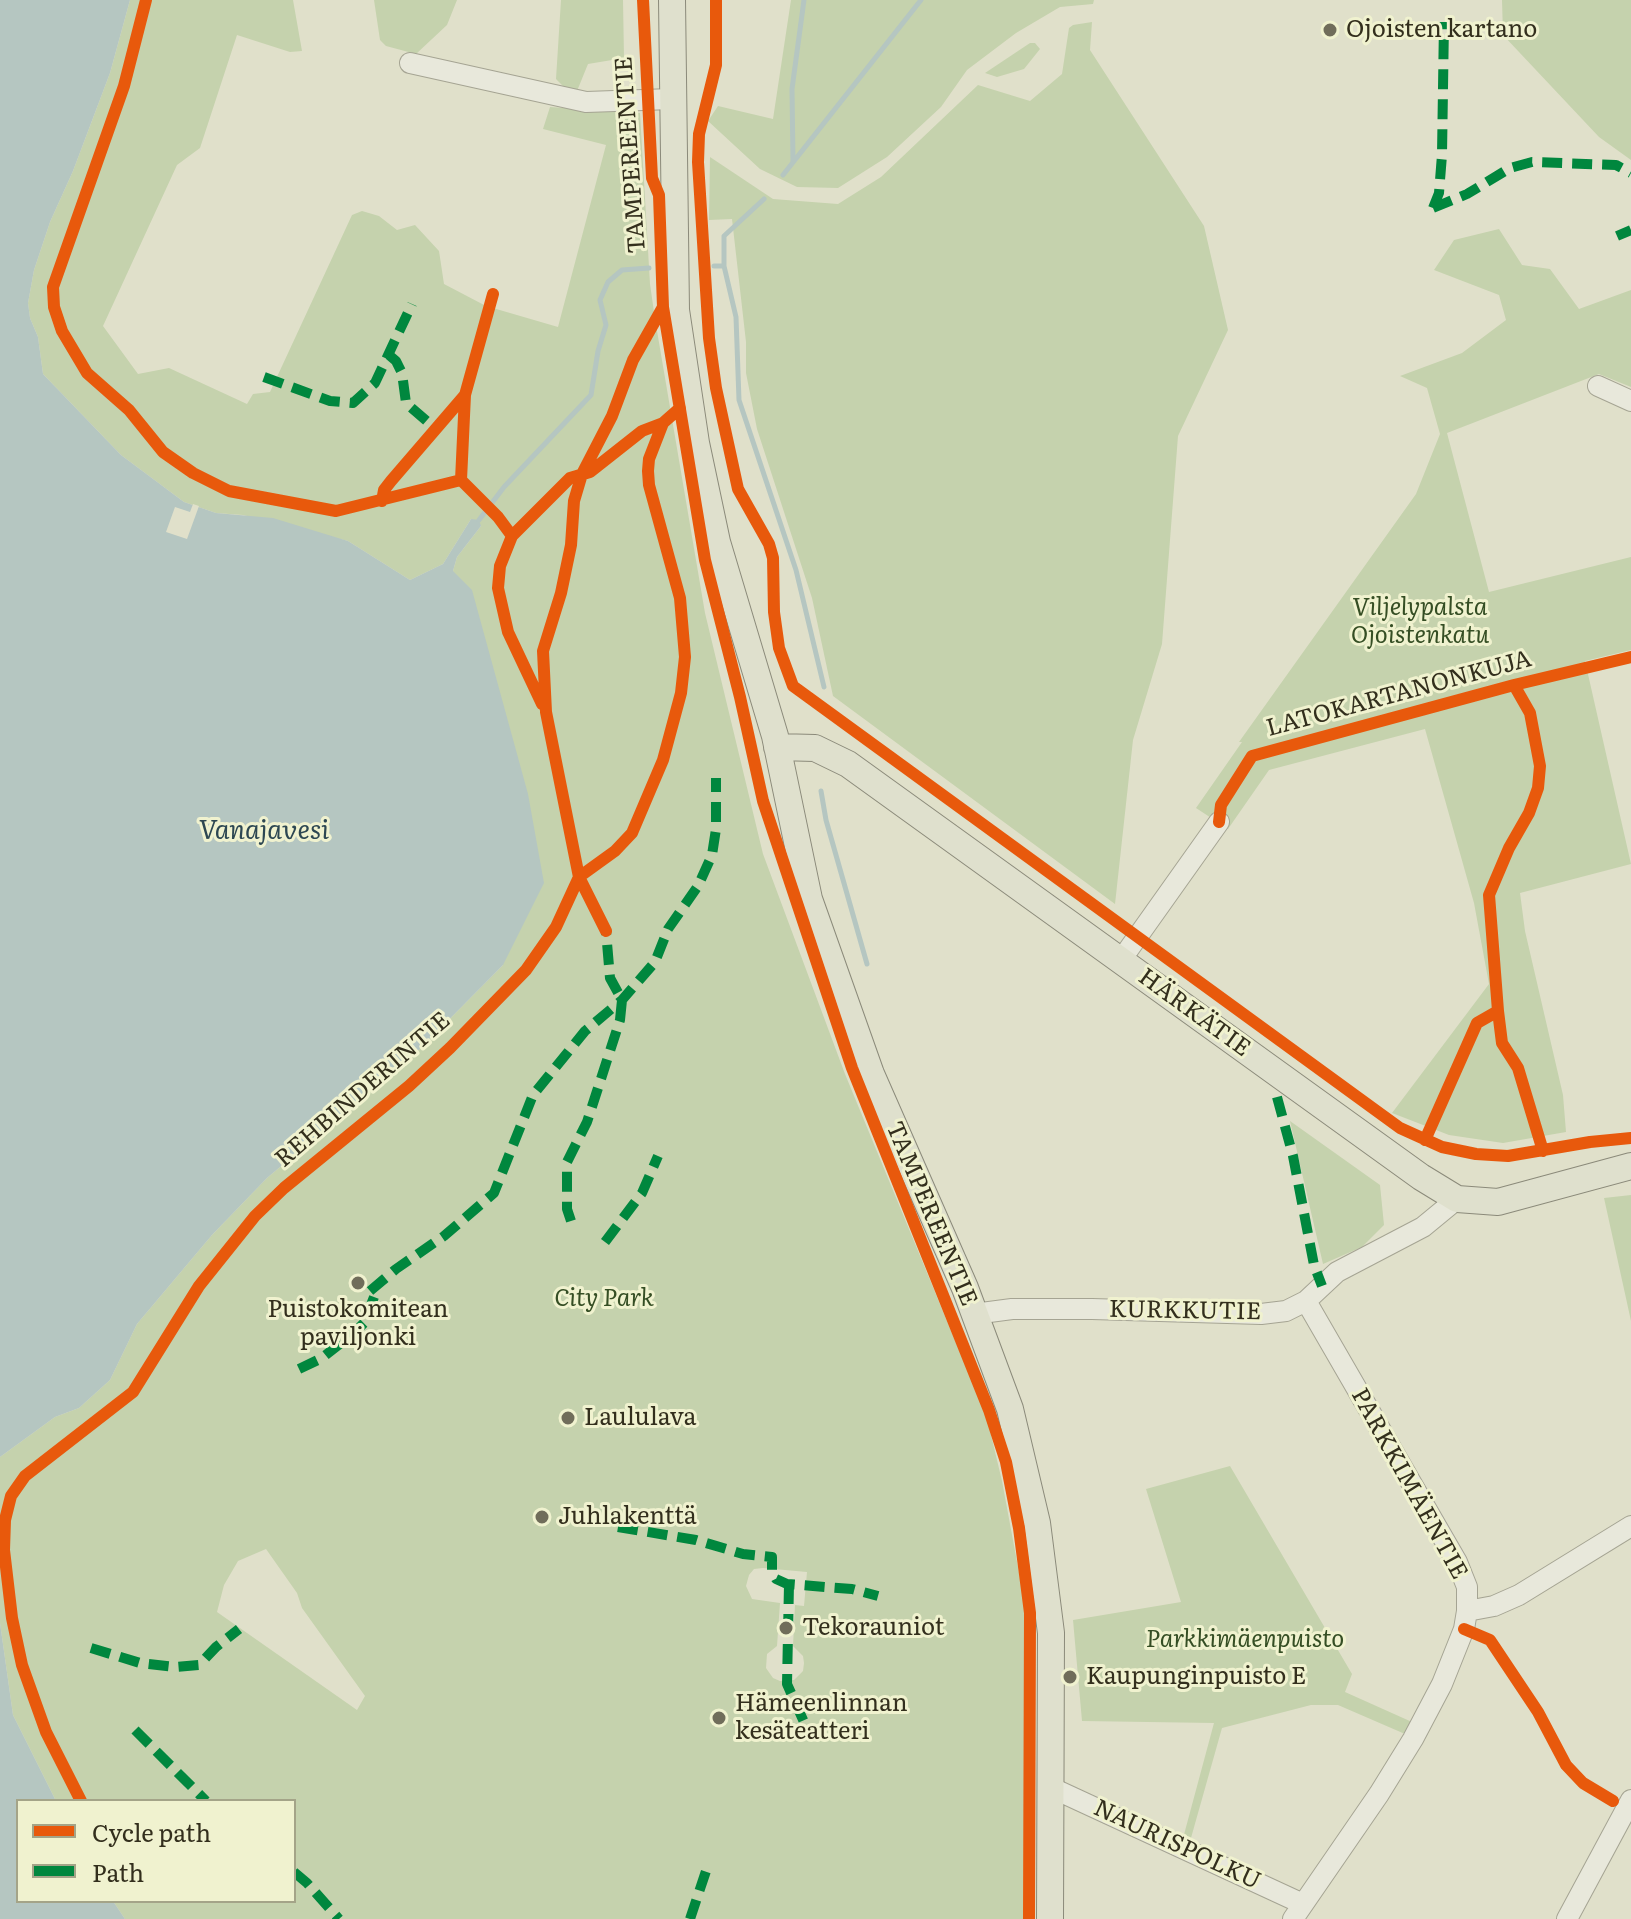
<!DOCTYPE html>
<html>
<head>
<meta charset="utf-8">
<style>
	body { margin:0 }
	#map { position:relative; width:1631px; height:1919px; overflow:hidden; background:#e0e0ca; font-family:Literata,serif }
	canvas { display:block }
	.legend { position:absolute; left:16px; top:1799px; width:280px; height:104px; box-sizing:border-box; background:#f0f2cf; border:2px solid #a4a488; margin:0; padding:10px 14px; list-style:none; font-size:24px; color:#332f1d }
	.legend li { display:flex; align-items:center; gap:16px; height:40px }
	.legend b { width:40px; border:2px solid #a4a488 }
</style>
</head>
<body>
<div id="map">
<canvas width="1631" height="1919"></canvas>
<ul class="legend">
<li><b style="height:10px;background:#e8590c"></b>Cycle path</li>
<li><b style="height:10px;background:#00873e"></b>Path</li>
</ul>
</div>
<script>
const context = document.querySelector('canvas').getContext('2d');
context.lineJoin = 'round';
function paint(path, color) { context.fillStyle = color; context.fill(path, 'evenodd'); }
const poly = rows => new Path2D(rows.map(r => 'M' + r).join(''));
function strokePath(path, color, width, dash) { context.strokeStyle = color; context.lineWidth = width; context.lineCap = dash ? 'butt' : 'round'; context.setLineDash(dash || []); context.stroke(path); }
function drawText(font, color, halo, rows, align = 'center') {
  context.font = font + ' Literata,serif'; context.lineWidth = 6; context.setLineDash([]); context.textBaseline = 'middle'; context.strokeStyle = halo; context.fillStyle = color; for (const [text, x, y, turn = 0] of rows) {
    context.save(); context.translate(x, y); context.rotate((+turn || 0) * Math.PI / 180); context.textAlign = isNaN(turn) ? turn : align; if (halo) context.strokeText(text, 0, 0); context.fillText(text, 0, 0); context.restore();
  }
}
const green = poly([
	[130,0,293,0,302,51,290,52,237,35,200,148,177,165,103,326,138,374,169,368,247,404,253,394,270,392,352,215,362,211,379,216,397,230,415,225,439,251,444,284,486,306,558,327,606,145,543,129,550,107,640,113,650,284,655,319,705,613,763,854,845,1074,987,1418,1002,1481,1028,1621,1024,1919,125,1919,113,1901,294,1901,294,1801,56,1801,13,1715,0,1623,0,1457,55,1417,79,1408,110,1380,137,1324,212,1235,267,1178,422,1047,503,965,453,571,457,557,481,526,471,519,443,564,410,580,348,541,243,515,216,513,184,502,121,455,43,374,38,337,30,318,28,303,34,270,50,222,73,171,110,73],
	[266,1549,297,1593,302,1608,365,1696,357,1710,217,1612,224,1585,238,1561],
	[763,1568,807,1572,804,1606,795,1605,793,1646,803,1656,804,1663,803,1671,794,1680,780,1681,773,1678,766,1668,767,1654,777,1646,780,1603,752,1599,746,1586,749,1575,754,1569],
	[374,0,457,0,447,25,416,54,386,46,380,40],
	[561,0,623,0,624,58,588,64,577,91,565,88,556,79],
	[791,0,1094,0,1093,4,1060,7,1016,33,967,70,941,107,887,157,838,188,797,187,760,169,708,121,718,106,773,119],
	[1502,0,1631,0,1631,160,1599,137,1503,35],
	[1092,22,1090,50,1204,226,1228,330,1178,436,1162,644,1133,740,1115,904,833,696,812,598,757,429,746,373,746,342,732,219,709,220,710,157,773,199,838,204,881,177,978,85,1030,101,1062,74,1069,28,1073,25],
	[1030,43,1035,43,1040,49,1024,69,997,77,985,73],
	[1499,229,1522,265,1550,269,1579,309,1631,290,1631,387,1599,374,1447,433,1489,592,1631,557,1631,650,1585,661,1631,864,1520,893,1525,931,1563,1095,1566,1132,1503,1143,1449,1135,1392,1113,1489,984,1474,903,1425,729,1269,770,1228,829,1196,808,1242,742,1239,742,1416,494,1440,434,1427,388,1400,376,1462,353,1506,320,1499,295,1434,270,1454,240],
	[1290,1121,1380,1185,1384,1225,1362,1247,1323,1264],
	[1631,1195,1631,1321,1604,1198],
	[1230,1466,1352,1674,1345,1692,1412,1722,1405,1734,1338,1705,1311,1705,1222,1728,1189,1845,1182,1842,1214,1723,1082,1721,1073,1620,1181,1602,1146,1489]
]);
const water = poly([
	[0,0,130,0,110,73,73,171,50,222,34,270,28,303,30,318,38,337,43,374,121,455,184,502,216,513,273,518,348,541,410,580,443,564,471,519,479,520,481,526,457,557,453,571,472,590,528,794,544,883,503,965,422,1047,267,1178,212,1235,137,1324,110,1380,79,1408,55,1417,0,1457],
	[0,1623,13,1715,56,1801,18,1801,18,1901,113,1901,125,1919,0,1919]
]);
const pier = poly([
	[193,504,199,506,187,539,166,532,175,507,190,512]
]);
const stream = poly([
	[793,162,792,89,804,0],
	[783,175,921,0],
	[714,266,724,266,724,236,764,199],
	[724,266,736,317,739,400,796,570,824,687],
	[479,520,504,487,591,395,598,351,606,325,600,300,608,282,622,270,649,268],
	[821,791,826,820,867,964]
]);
const minor = poly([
	[410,63,586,102,672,99],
	[1598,386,1631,401],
	[1121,960,1219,822],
	[974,1314,1012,1309,1092,1309,1261,1314,1286,1311,1306,1301,1337,1272,1423,1227,1457,1199],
	[1467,1611,1494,1606,1519,1595,1631,1526],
	[1050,1787,1303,1904],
	[1293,1919,1379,1794,1413,1739,1442,1684,1464,1629,1467,1611,1467,1587,1457,1562,1306,1301],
	[1567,1919,1631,1800]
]);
const major = poly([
	[672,0,676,310,696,443,717,542,775,736,809,899,871,1074,965,1288,1010,1409,1037,1523,1051,1633,1050,1919],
	[777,747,815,748,848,764,1421,1177,1457,1199,1498,1202,1631,1166]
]);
const quiet = poly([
	[1433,208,1467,194,1510,168,1532,162,1616,165,1631,173],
	[1433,208,1439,193,1442,155,1444,22],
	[1617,236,1631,230],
	[389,355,396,361,402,373,406,403,437,430],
	[264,377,330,401,353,403,375,383,412,304],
	[1277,1097,1293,1156,1314,1265,1322,1286],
	[571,1221,567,1209,567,1162,587,1122,620,1020,622,1000,610,978,606,931],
	[605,1242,642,1193,658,1156],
	[370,1291,396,1269,444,1236,494,1193,533,1095,585,1031,622,1000,655,962,668,929,698,886,712,855,716,829,716,778],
	[299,1369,322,1358,356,1331,364,1323,374,1297],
	[618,1527,696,1540,743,1554,772,1557,772,1571,776,1579,787,1584,852,1589,878,1596],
	[789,1584,787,1684,808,1731],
	[91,1648,140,1663,175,1667,199,1665,216,1647,239,1629],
	[135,1730,206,1801],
	[294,1872,307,1883,339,1919],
	[690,1919,707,1868]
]);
const cycleway = poly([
	[146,0,124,86,53,287,54,307,62,331,87,373,129,410,163,452,193,473,229,491,336,511,461,480],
	[643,0,652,178,659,195,663,307,705,560,740,697,763,801,852,1068,989,1410,1006,1462,1019,1528,1030,1613,1029,1919],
	[716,0,716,65,699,134,698,162,709,338,716,388,738,489,769,544,773,558,774,612,779,648,793,686,1400,1128,1442,1147,1476,1154,1508,1156,1590,1142,1631,1138],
	[465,395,461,480,498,517,512,536,500,566,498,588,508,632,542,704],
	[382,501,384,490,391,481,465,395,493,294],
	[512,536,570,478,590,472,642,431,663,423],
	[1219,822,1221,805,1252,756,1514,685,1631,657],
	[606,931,579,877,615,851,632,833,663,760,681,693,685,657,680,598,649,485,648,471,649,459,663,423,680,408],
	[1498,1011,1489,895,1509,848,1529,813,1538,788,1540,766,1530,713,1514,685],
	[1425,1140,1477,1023,1498,1011,1502,1043,1518,1068,1543,1151],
	[1464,1629,1490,1640,1538,1712,1566,1765,1583,1783,1613,1801],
	[81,1801,46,1732,22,1665,12,1618,4,1550,5,1520,11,1496,25,1476,133,1392,199,1286,255,1216,284,1188,409,1086,450,1048,526,970,556,927,579,877,546,712,543,651,561,593,571,545,574,501,582,474,612,416,633,360,663,307]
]);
const markers = [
	[1330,30,8,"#706d5a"],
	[358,1283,8,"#706d5a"],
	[568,1418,8,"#706d5a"],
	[542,1517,8,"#706d5a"],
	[786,1628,8,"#706d5a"],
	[1070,1677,8,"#706d5a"],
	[719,1718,8,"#706d5a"]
];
const poiNames = [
	["Ojoisten kartano",1346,30],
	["Puistokomitean",358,1310,"center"],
	["paviljonki",358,1338,"center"],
	["Laululava",584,1418],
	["Juhlakenttä",558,1517],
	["Tekorauniot",802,1628],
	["Kaupunginpuisto E",1086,1677],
	["Hämeenlinnan",735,1704],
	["kesäteatteri",735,1732]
];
const streetNames = [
	["TAMPEREENTIE",631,155,-94],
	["LATOKARTANONKUJA",1399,694,-15],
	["HÄRKÄTIE",1194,1013,36],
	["REHBINDERINTIE",363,1090,-41],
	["TAMPEREENTIE",931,1214,67],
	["KURKKUTIE",1185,1311,1],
	["PARKKIMÄENTIE",1409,1484,61],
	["NAURISPOLKU",1177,1845,25]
];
const parkNames = [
	["Viljelypalsta",1420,608],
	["Ojoistenkatu",1420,636],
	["City Park",604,1299],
	["Parkkimäenpuisto",1245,1640]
];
const waterNames = [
	["Vanajavesi",264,831]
];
paint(green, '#c5d2ad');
paint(water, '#b5c6c1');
paint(pier, '#e0e0ca');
strokePath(stream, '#b5c6c1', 5);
strokePath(minor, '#a5a493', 22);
strokePath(major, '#8b8a7a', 28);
strokePath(minor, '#e8e8db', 20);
strokePath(major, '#dfe0cd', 26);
strokePath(quiet, '#00873e', 10, [20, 10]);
strokePath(cycleway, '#e8590c', 12);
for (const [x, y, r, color] of markers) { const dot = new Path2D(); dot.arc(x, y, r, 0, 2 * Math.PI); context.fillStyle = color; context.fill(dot); strokePath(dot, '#f0f2cf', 3); }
drawText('24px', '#332f1d', '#f0f2cf', poiNames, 'left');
drawText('24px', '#332f1d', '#f0f2cf', streetNames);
drawText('italic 24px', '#354e24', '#f0f2cf', parkNames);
drawText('italic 26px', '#2d4752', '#f0f2cf', waterNames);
</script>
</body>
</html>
